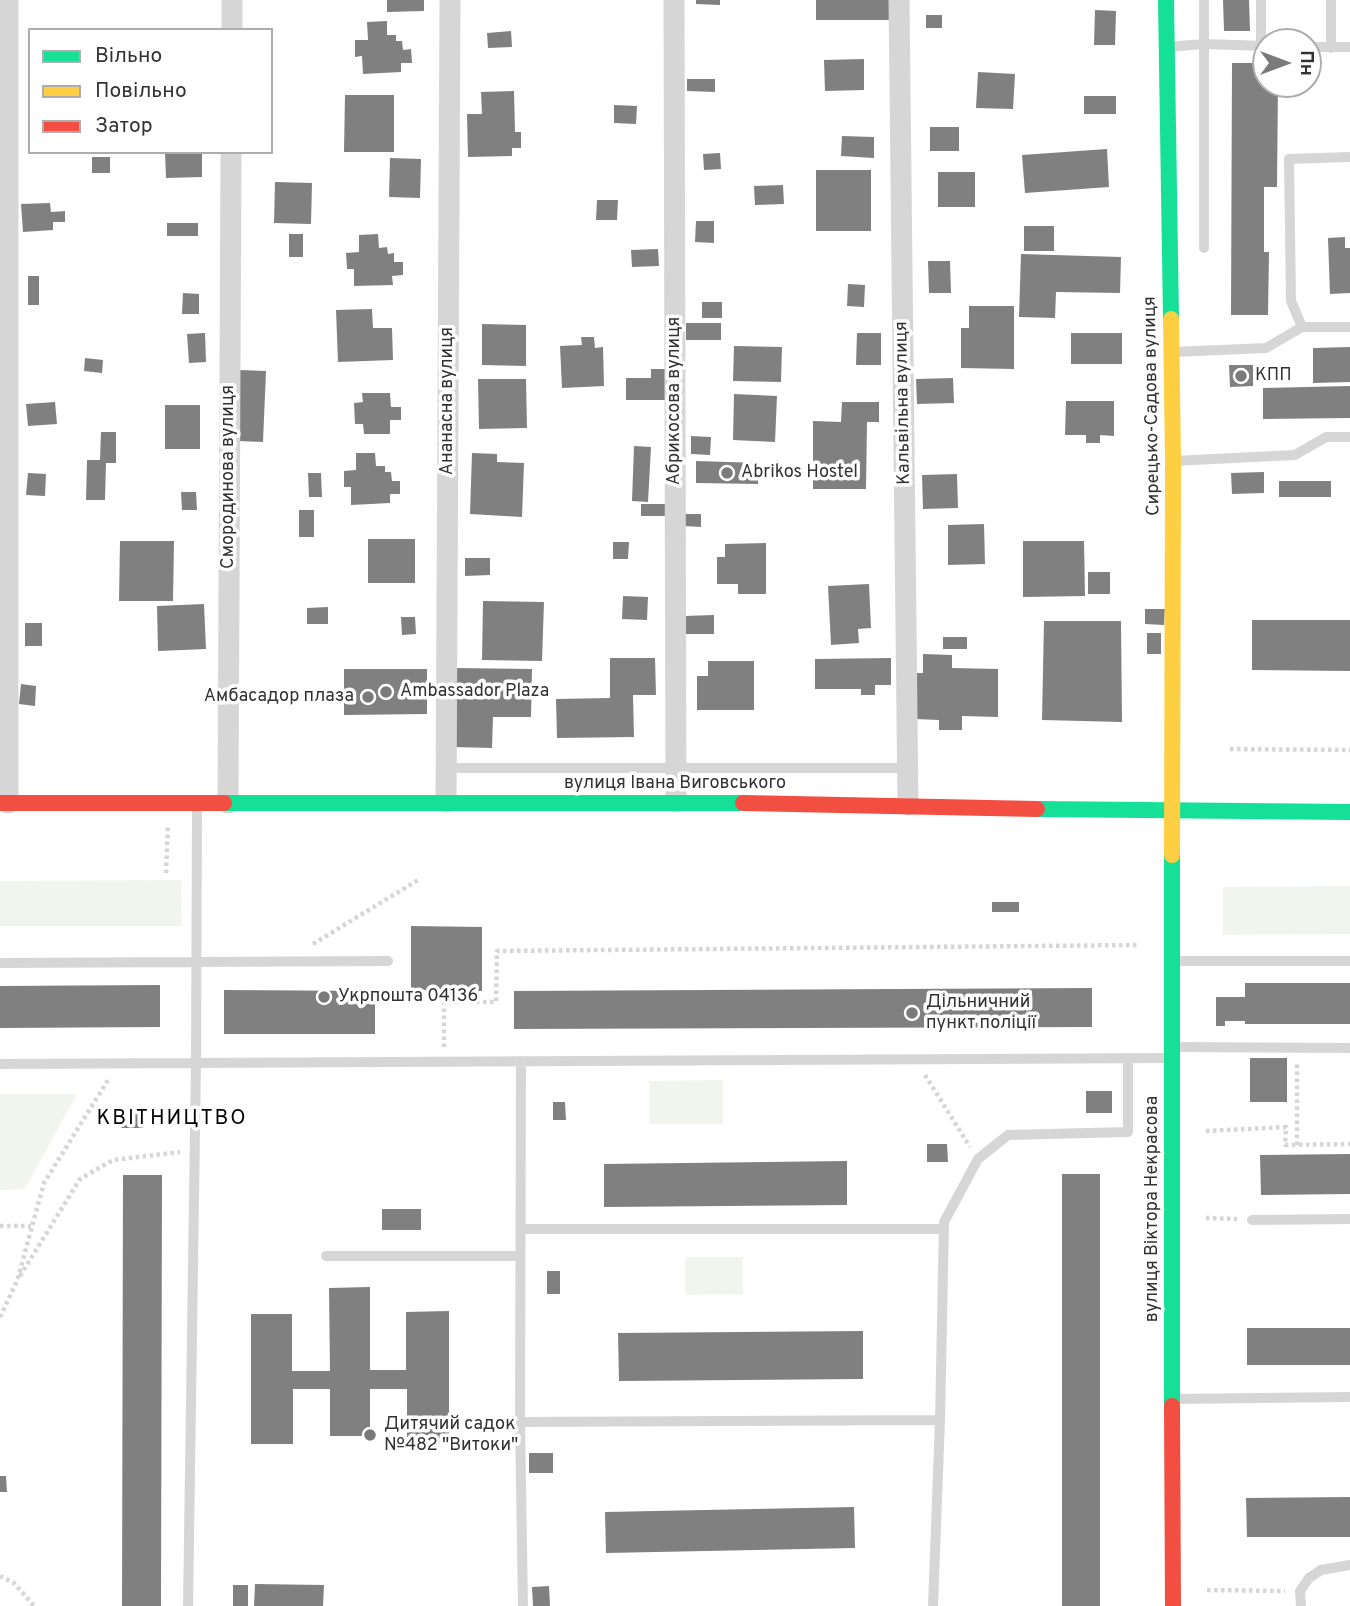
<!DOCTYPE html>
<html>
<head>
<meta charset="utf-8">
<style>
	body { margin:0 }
	#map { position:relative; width:1350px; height:1606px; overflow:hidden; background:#fff; font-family:Overpass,sans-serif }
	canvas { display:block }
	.legend { position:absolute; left:28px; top:28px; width:245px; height:126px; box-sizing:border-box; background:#fff; border:2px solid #adadad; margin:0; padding:9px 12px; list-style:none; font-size:21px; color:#323232 }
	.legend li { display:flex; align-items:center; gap:14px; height:35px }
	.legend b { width:35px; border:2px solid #adadad }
	.north { position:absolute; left:1252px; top:28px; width:70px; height:70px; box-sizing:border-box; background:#fff; border:2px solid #adadad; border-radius:50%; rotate:90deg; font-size:19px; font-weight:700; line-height:28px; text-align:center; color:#323232 }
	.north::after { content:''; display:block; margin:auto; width:24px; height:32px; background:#7a7a7a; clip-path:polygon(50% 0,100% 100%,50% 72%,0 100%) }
</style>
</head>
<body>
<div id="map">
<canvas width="1350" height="1606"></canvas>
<ul class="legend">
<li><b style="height:9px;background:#16e098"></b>Вільно</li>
<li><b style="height:9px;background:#ffcf43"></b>Повільно</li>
<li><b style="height:9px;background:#f24e42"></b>Затор</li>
</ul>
<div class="north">Пн</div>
</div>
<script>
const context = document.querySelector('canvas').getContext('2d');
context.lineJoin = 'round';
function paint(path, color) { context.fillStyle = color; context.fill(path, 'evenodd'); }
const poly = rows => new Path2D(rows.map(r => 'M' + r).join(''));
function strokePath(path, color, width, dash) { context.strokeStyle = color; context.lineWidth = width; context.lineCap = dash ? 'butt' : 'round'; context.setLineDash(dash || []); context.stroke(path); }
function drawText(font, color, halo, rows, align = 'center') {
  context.font = font + ' Overpass,sans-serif'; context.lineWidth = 7; context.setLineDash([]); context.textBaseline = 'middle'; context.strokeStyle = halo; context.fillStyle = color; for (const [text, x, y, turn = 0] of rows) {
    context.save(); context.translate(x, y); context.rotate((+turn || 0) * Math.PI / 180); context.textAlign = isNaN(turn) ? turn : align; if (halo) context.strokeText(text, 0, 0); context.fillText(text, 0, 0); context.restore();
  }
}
const green = poly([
	[181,880,182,926,0,926,0,881],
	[1350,886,1350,934,1223,935,1223,887],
	[723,1080,723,1124,649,1124,649,1081],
	[0,1094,77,1094,25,1189,0,1190],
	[685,1257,743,1257,743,1294,685,1295]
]);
const building = poly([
	[387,0,424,0,424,11,387,12],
	[696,0,720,0,720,5,696,4],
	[816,0,889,0,889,20,816,20],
	[1223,0,1249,0,1250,31,1224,31],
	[1095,10,1116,11,1115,45,1094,45],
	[926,15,942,15,942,28,926,28],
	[387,21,387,35,396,35,396,41,402,41,403,50,411,49,412,63,401,63,401,72,363,74,362,56,355,57,355,40,368,40,367,22],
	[511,31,512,47,488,48,487,33],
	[864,59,864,90,825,91,824,60],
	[1232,63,1266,63,1266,84,1278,84,1277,187,1264,187,1264,252,1269,252,1268,315,1231,315],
	[978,72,1015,74,1013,109,976,108],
	[687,79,715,79,715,92,687,91],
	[514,91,515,132,521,132,521,148,512,148,512,156,468,157,467,114,482,114,481,92],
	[345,95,394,95,394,152,344,152],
	[1084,96,1116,96,1116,114,1084,114],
	[614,105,637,106,636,124,614,123],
	[930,127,959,127,959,151,930,151],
	[842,136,874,137,874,158,841,156],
	[1107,149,1109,187,1025,193,1022,155],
	[165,152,202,152,202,177,166,178],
	[720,153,721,169,704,170,703,154],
	[92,157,110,157,110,173,92,173],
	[390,158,421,159,420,198,389,197],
	[816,170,871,170,871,231,816,231],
	[938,172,975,172,975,207,938,207],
	[275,182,312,183,311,224,274,223],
	[783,185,784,204,755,205,754,186],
	[597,200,618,200,617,220,596,220],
	[50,203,51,212,65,211,65,222,53,222,53,230,23,232,21,204],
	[696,221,714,221,714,243,695,242],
	[167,223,198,223,198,236,167,236],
	[1024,226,1054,226,1054,251,1024,251],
	[289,234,303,234,303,257,289,257],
	[378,234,379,248,387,247,388,254,394,253,394,262,403,262,403,275,392,276,393,285,354,286,354,269,347,269,346,253,359,252,359,235],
	[1345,237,1345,248,1350,248,1350,293,1330,294,1328,238],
	[658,249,659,266,632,267,631,250],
	[1021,254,1121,257,1120,293,1056,292,1055,318,1019,317],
	[928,261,950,261,951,293,929,293],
	[28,276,39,276,39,305,28,305],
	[848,284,865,285,864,307,847,306],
	[183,293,199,294,199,314,182,314],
	[702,302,722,302,722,318,702,318],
	[969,306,1014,306,1014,369,961,368,961,328,969,328],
	[372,309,373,328,392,328,393,360,338,362,336,310],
	[686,323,721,323,721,340,686,340],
	[482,324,526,325,526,366,482,365],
	[205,333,206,362,189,363,187,334],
	[857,333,881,333,881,365,856,365],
	[1071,333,1122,333,1122,364,1071,364],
	[581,337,594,337,595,348,603,347,604,386,562,388,560,346,582,345],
	[734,346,782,347,781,382,733,381],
	[1350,347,1350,382,1313,383,1313,348],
	[85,358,103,360,102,373,84,371],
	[1229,365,1253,365,1253,386,1230,387],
	[651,369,666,369,666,400,626,400,626,378,651,378],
	[240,370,266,371,263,442,237,441],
	[953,378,954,403,917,404,916,379],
	[478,379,526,379,527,428,479,429],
	[1350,386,1350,418,1263,419,1263,388],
	[362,393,390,393,391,407,401,407,401,420,390,420,390,434,364,434,363,424,355,424,354,403,363,402],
	[734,394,777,396,775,442,733,440],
	[1066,401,1114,401,1114,436,1100,435,1100,443,1086,443,1086,435,1065,435],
	[55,402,57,424,28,426,26,404],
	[842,402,879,402,879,422,867,422,866,489,813,489,813,421,841,422],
	[165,405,200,405,200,449,165,449],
	[101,432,116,432,116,463,106,463,105,500,86,500,87,460,100,460],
	[691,436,711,437,710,455,691,454],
	[634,446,651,447,648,502,632,501],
	[356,453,375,453,376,466,385,466,385,472,391,472,392,481,400,481,400,494,390,494,390,503,351,505,351,487,344,487,344,471,356,470],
	[472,453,497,454,497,462,524,463,522,517,470,514],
	[696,461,759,463,758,484,696,483],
	[1264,472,1264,493,1232,494,1231,473],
	[28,473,46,474,45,496,26,495],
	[308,473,321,473,322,497,309,497],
	[957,474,958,508,923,509,922,475],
	[1279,481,1331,481,1331,497,1279,497],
	[181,492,196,492,197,510,182,510],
	[641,504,665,504,665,516,641,516],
	[299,510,314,510,314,537,299,537],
	[684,514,701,514,701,527,684,526],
	[984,524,985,564,948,565,948,525],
	[368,539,415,539,415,583,368,583],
	[120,541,174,541,173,601,119,601],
	[1023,541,1084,541,1085,596,1023,597],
	[613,542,629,542,628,559,613,559],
	[766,543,766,594,738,594,738,584,717,584,717,557,725,557,725,544],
	[465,558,490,558,490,575,465,576],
	[1088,572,1110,572,1110,594,1088,594],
	[869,584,871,628,858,629,859,643,831,645,828,586],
	[623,596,648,597,647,620,622,619],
	[483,601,544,602,542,661,482,660],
	[204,604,206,649,158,651,157,606],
	[328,607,328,624,307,624,307,608],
	[1145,609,1165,609,1164,625,1145,624],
	[714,615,714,634,683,634,683,616],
	[401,617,415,617,416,634,402,635],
	[1252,620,1350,620,1350,671,1252,670],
	[1044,621,1121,621,1122,722,1042,720],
	[25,623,42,623,42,646,25,646],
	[1147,633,1161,633,1161,654,1147,654],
	[943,637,967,637,967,649,943,649],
	[923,654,952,655,952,668,998,669,998,717,962,716,962,730,939,730,939,720,915,719,915,673,923,673],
	[610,658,655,658,656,695,633,695,634,737,557,738,556,699,610,698],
	[891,658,891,685,875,685,875,695,861,695,861,689,815,689,815,659],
	[708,661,754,661,754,710,697,710,697,676,708,676],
	[455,668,532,669,531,717,493,717,492,748,453,747],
	[344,669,427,669,427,714,344,715],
	[21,684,36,686,35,706,19,704],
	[992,902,1019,902,1019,912,992,912],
	[411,926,482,927,482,991,411,990],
	[1245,983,1350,983,1350,1024,1245,1024,1245,1021,1225,1021,1225,1026,1216,1026,1216,997,1245,997],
	[160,985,160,1027,0,1028,0,986],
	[1092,988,1092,1027,514,1029,514,991],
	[224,990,375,991,375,1034,224,1034],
	[1250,1058,1287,1058,1287,1102,1250,1102],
	[1086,1091,1112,1091,1112,1113,1086,1113],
	[553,1102,565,1102,566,1120,553,1120],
	[121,1111,143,1111,143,1128,121,1128],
	[927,1144,947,1144,948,1162,927,1162],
	[1350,1154,1350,1194,1261,1195,1260,1155],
	[847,1161,847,1205,604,1207,604,1164],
	[1062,1174,1100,1174,1100,1606,1062,1606],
	[123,1175,162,1175,161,1606,122,1606],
	[382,1209,421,1209,421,1230,382,1230],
	[547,1271,560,1271,560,1294,547,1294],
	[370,1287,370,1370,406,1370,406,1312,449,1311,449,1443,407,1444,407,1389,370,1389,370,1436,330,1436,330,1389,293,1389,293,1444,251,1444,251,1314,292,1314,292,1371,330,1371,329,1288],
	[1247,1328,1350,1328,1350,1365,1247,1365],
	[863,1331,863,1379,619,1381,618,1333],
	[529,1453,553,1453,553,1473,529,1473],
	[0,1476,6,1476,7,1492,0,1492],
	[1350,1497,1350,1537,1247,1537,1246,1498],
	[854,1507,855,1548,606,1553,605,1512],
	[255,1584,324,1585,323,1606,254,1606],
	[233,1585,248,1585,248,1606,233,1606],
	[549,1586,550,1606,533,1606,532,1587]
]);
const path = poly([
	[1230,749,1350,750],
	[166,873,168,825],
	[313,944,418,880],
	[444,1047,444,1002,496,1002,497,951,1137,945],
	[925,1075,970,1147],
	[1206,1131,1286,1127,1285,1145,1350,1144],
	[1297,1145,1297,1062],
	[1206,1218,1237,1219],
	[0,1226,31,1226],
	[20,1276,80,1179,113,1160,180,1152],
	[0,1317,17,1281,44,1183,108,1080],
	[0,1576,14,1583,34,1606],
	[1207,1590,1285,1591]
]);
const lane = poly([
	[1204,0,1204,248],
	[1261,0,1261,46],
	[1331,0,1331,48],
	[1167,47,1204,44,1266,46],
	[1308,47,1350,47],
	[1302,327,1291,301,1289,159,1350,157],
	[1173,352,1266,348,1302,327,1350,327],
	[1173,461,1295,455,1326,437,1350,437],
	[446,768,908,768],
	[1172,961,1350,961],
	[0,963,388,961],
	[1172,1047,1350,1048],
	[521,1061,520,1422,523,1606],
	[0,1064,1170,1058],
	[1252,1220,1350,1219],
	[521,1229,943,1229],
	[326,1256,520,1256],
	[1172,1399,1350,1397],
	[520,1422,940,1420],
	[188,1606,196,1063,197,804],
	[933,1606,940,1420,944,1222,978,1159,1008,1135,1128,1132,1128,1058],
	[1301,1606,1300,1591,1309,1578,1321,1570,1350,1565]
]);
const street = poly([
	[674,0,676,802],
	[899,0,908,805],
	[232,30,232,0],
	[446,802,450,0],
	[8,803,8,0],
	[228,803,231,152]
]);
const fast = poly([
	[1166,0,1171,319],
	[224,803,743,803],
	[1037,809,1350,812],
	[1172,855,1172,1406]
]);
const slow = poly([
	[1171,319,1173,461,1172,855]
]);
const jam = poly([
	[0,803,224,803],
	[743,803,1037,809],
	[1172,1406,1173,1606]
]);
const markers = [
	[1241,376,7,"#7a7a7a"],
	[727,473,7,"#7a7a7a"],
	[386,692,7,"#7a7a7a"],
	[368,697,7,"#7a7a7a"],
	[324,997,7,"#7a7a7a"],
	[912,1013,7,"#7a7a7a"],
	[370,1435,7,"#7a7a7a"]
];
const poiNames = [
	["КПП",1255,376],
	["Abrikos Hostel",741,473],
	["Ambassador Plaza",400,692],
	["Амбасадор плаза",354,697,"right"],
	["Укрпошта 04136",338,997],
	["Дільничний",926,1003],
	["пункт поліції",926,1024],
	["Дитячий садок",384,1425],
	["№482 \"Витоки\"",384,1446]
];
const streetNames = [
	["Ананасна вулиця",448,401,-90],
	["Абрикосова вулиця",675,401,-90],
	["Кальвільна вулиця",904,403,-91],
	["Сирецько-Садова вулиця",1153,406,-91],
	["Смородинова вулиця",229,477,-90],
	["вулиця Івана Виговського",675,784],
	["вулиця Віктора Некрасова",1153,1209,-90]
];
const quarterNames = [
	["КВІТНИЦТВО",172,1120]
];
paint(green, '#f2f5ed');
paint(building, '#808080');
strokePath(path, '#d6d6d6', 4.5, [3.5, 3.5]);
strokePath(lane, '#d6d6d6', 10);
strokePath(street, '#d6d6d6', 21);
strokePath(fast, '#16e098', 16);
strokePath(slow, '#ffcf43', 16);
strokePath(jam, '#f24e42', 16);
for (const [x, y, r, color] of markers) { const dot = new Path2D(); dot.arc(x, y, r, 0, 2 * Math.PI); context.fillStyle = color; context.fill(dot); strokePath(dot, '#fff', 2.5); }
drawText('18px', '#323232', '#fff', poiNames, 'left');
drawText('18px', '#323232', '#fff', streetNames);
context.letterSpacing = '2px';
drawText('21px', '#000', '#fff', quarterNames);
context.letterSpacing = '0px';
</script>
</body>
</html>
